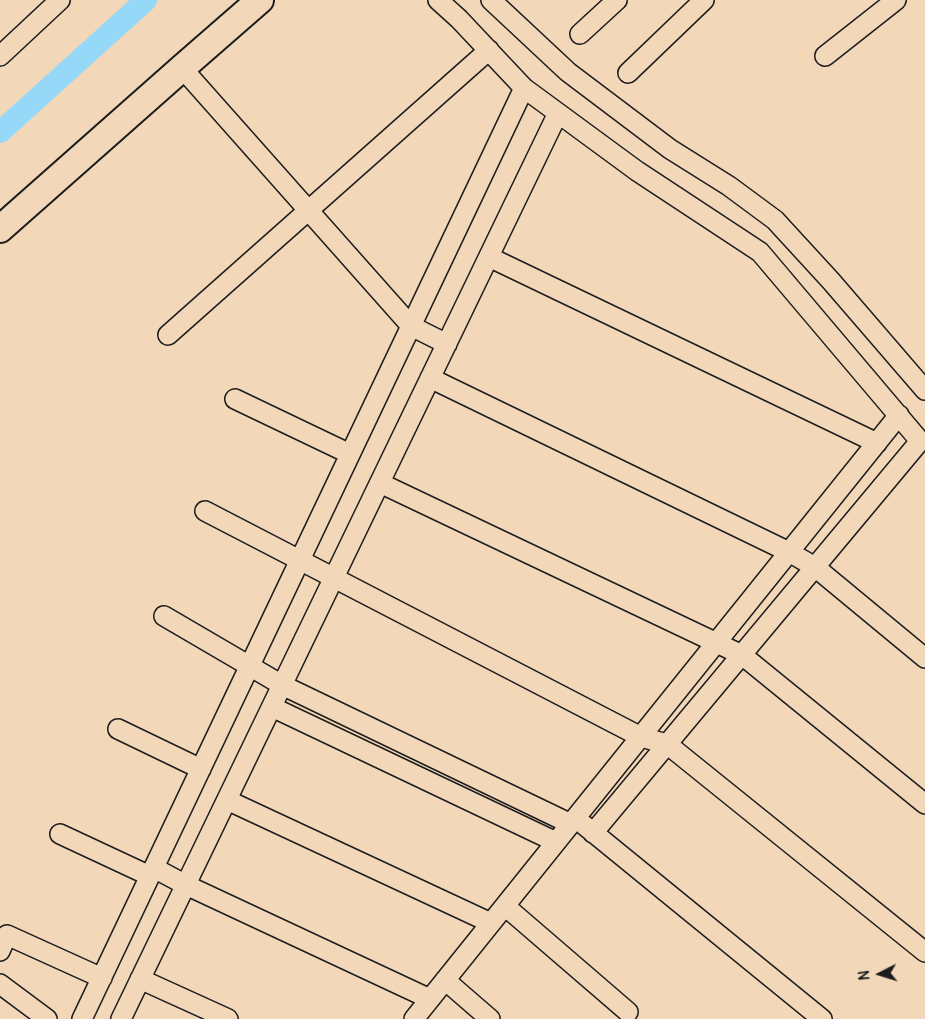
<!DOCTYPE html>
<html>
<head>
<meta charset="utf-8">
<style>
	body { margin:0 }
	#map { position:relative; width:925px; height:1019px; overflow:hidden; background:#f2d7b9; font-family:Pangolin,sans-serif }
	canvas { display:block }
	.north { position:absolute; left:855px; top:949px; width:50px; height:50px; -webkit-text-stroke:4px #f2d7b9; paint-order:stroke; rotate:265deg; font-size:14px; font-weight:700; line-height:20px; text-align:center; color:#1c1c1c }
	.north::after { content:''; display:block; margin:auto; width:18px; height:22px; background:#1c1c1c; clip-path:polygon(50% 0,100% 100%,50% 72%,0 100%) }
</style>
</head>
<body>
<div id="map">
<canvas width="925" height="1019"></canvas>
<div class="north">N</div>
</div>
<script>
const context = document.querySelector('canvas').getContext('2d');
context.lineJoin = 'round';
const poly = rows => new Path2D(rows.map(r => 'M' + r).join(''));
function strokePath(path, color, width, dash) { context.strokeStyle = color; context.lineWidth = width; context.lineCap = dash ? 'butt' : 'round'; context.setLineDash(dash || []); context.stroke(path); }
const canal = poly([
	[0,132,146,0]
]);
const minor = poly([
	[438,0,459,19,524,88,637,171,760,252,920,441,593,833],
	[491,0,568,72,670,149,729,186,775,220,831,281,925,390],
	[580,34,617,0],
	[0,56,60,0],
	[825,56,896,0],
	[182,68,411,326,447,344],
	[628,73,704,0],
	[489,257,877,443],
	[168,335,489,50],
	[430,378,789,552,815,567,925,658],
	[235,399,350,454],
	[380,483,742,655,925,804],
	[205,511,641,737,667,744,925,952],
	[164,616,282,685,571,824],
	[272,707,556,842],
	[118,729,201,769],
	[227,800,491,923],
	[584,825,822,1019],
	[60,834,150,876],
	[154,868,186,885,430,999],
	[505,906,628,1012],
	[0,951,7,935,102,978],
	[140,979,228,1019],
	[445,980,490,1019],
	[0,984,47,1019],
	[82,1019,524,88],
	[121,1019,558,113],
	[414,1019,899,415]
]);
const secondary = poly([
	[0,229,182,68,260,0]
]);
strokePath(canal, '#96d8f8', 22);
strokePath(minor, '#1c1c1c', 22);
strokePath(secondary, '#1c1c1c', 30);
strokePath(minor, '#f2d7b9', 19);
strokePath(secondary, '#f2d7b9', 26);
</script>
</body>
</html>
